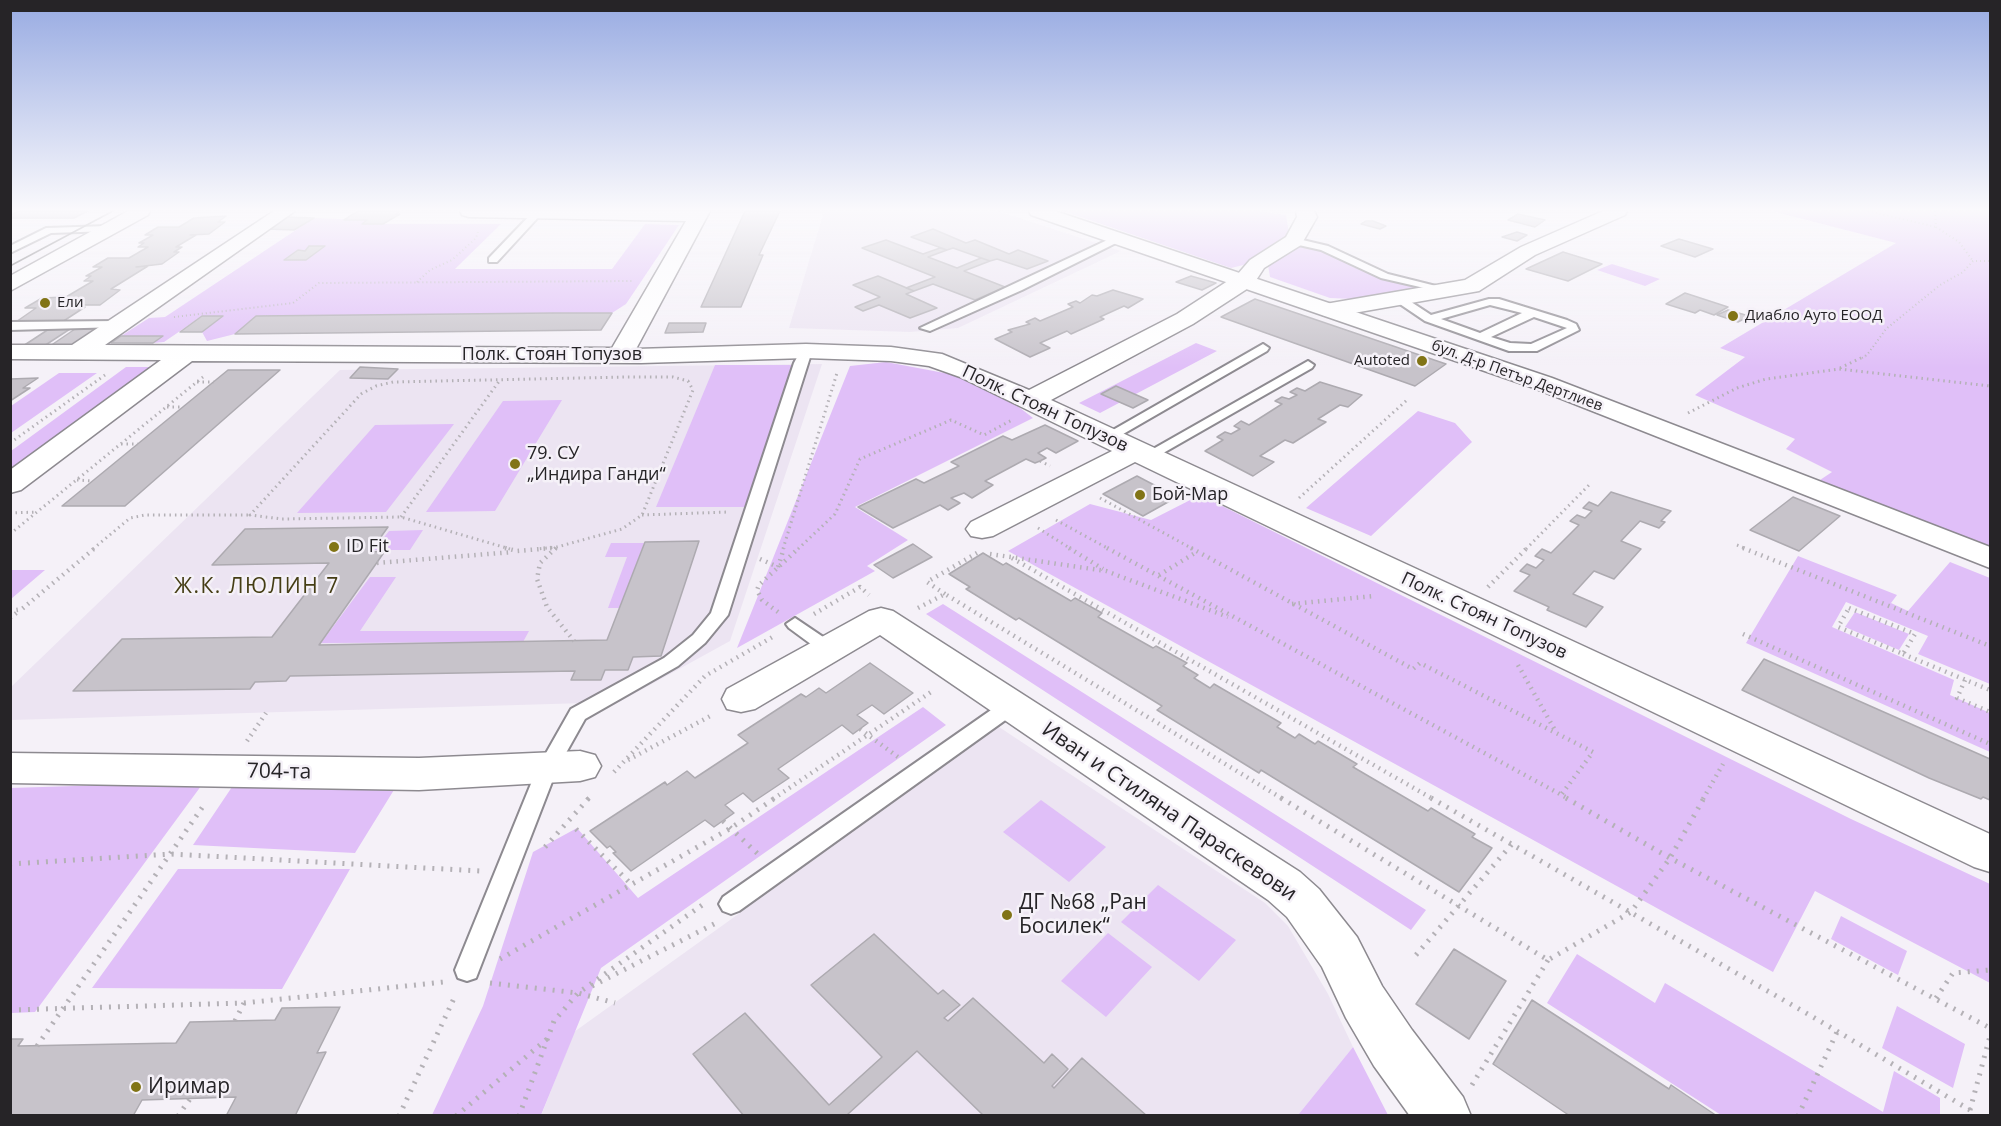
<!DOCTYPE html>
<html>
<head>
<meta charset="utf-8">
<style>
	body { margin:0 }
	#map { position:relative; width:2001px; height:1126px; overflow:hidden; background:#f5f1f8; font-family:"Open Sans",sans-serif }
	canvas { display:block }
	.frame { position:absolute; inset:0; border:12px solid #262427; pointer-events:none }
</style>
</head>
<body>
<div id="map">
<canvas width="2001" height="1126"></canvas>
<div class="frame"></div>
</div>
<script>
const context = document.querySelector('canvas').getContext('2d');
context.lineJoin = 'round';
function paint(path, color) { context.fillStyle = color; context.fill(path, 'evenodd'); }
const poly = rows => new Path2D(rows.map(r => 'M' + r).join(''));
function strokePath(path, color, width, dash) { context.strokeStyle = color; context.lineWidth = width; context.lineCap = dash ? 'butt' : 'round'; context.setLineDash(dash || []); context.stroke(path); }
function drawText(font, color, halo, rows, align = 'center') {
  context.font = font + ' "Open Sans",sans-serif'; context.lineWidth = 5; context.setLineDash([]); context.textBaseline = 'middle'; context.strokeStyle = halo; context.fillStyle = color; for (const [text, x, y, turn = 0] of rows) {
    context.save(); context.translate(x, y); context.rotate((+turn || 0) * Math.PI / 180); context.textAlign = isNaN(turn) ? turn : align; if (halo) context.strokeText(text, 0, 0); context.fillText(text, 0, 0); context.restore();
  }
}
const built = poly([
	[824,211,998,211,1121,251,958,328,910,332,789,328],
	[822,364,730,641,619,702,11,720,11,687,340,370],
	[999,727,1265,903,1288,926,1328,994,1353,1047,1298,1115,541,1116,574,1032]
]);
const green = poly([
	[1063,211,1259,211,1286,215,1290,239,1252,263,1231,268],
	[1772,211,1990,211,1990,550,1948,535,1820,480,1832,472,1786,449,1795,439,1695,395,1745,357,1720,348,1896,243],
	[314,218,367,220,363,224,501,224,455,269,612,269,645,224,679,225,626,304,612,313,256,316,235,334,207,341,202,332,222,317,202,316,164,342,153,343,162,336,121,336,149,318,165,317],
	[1298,244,1320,249,1353,267,1382,277,1425,289,1353,299,1330,298,1270,277,1268,265],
	[1612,264,1660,279,1645,286,1597,270],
	[1196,343,1217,351,1100,413,1079,403],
	[886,362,955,375,1011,401,1033,418,855,507,908,540,867,566,875,571,737,648,850,366],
	[715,365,792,365,751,507,656,507],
	[126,367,156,367,11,475,11,451],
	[59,373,97,373,11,433,11,406],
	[562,400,495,511,426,512,503,401],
	[1418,411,1455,423,1472,442,1371,536,1306,508],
	[454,424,386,512,297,513,375,425],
	[1200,495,1851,819,1990,884,1990,983,1815,891,1773,972,1008,551,1090,504,1151,520],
	[423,530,410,550,374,550,389,531],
	[611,543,644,543,620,608,608,608,627,557,605,557],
	[1798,556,1897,595,1891,603,1908,611,1950,562,1990,578,1990,684,1918,654,1928,636,1846,602,1832,627,1954,680,1950,695,1990,713,1990,752,1746,643],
	[11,570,45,570,11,599],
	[370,577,396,577,360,631,529,631,523,642,321,643],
	[943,604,1426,910,1411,930,926,614],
	[1855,612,1909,634,1899,650,1845,627],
	[923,707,946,725,601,968,541,1115,432,1115,483,1006,533,852,577,828,638,898],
	[236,781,397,785,355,853,193,845],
	[204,782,35,1012,11,1013,10,788],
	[1041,800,1106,847,1069,882,1003,832],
	[178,869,350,869,282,989,92,988],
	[1158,885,1236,940,1199,981,1121,922],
	[1841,916,1907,951,1898,975,1831,939],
	[1108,933,1152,967,1106,1017,1061,981],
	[1577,954,1655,1003,1665,983,1883,1112,1894,1071,1940,1098,1940,1115,1721,1115,1547,1003],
	[1897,1006,1965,1044,1953,1088,1882,1048],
	[1353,1047,1388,1115,1298,1115]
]);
const building = poly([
	[20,211,88,211,74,218,10,218,10,215,20,211],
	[358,211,400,211,396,214,400,214,383,224,362,224,367,220,344,220,358,211],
	[745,211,780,211,759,255,763,255,741,307,701,307,745,211],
	[1518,214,1545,220,1535,227,1508,220,1518,214],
	[226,216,218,222,225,222,209,234,190,235,196,235,176,247,182,247,174,252,179,252,162,264,136,267,148,266,111,289,120,290,100,305,78,305,74,307,85,307,59,324,13,324,36,308,25,308,42,298,66,297,93,281,84,281,91,276,86,276,102,267,93,267,108,258,129,258,148,247,138,247,144,243,139,243,153,235,145,235,158,227,179,227,194,218,226,216],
	[284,217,314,218,294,230,265,229,284,217],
	[1366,221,1373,221,1386,226,1380,229,1361,224,1366,221],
	[933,229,966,243,975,240,1009,254,1018,250,1048,261,1027,269,997,259,990,261,953,248,947,250,911,237,933,229],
	[1517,232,1527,235,1517,241,1502,237,1517,232],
	[1679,239,1713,249,1695,257,1661,246,1679,239],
	[886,240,923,254,940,248,947,250,928,257,957,268,981,258,990,261,964,271,1005,287,975,300,933,284,914,291,906,288,935,277,862,248,886,240],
	[309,246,325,246,306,260,284,260,298,250,305,251,309,246],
	[1563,252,1602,264,1568,281,1526,269,1563,252],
	[878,276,914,291,906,294,937,308,910,318,879,305,863,311,855,307,880,297,853,285,878,276],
	[1191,276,1216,283,1202,290,1176,282,1191,276],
	[1113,290,1143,299,1128,308,1124,306,1100,317,1104,319,1071,334,1067,331,1040,343,1050,348,1030,357,995,339,1012,332,1008,330,1030,324,1026,322,1035,318,1040,321,1073,307,1068,304,1076,301,1080,303,1092,295,1097,296,1113,290],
	[1685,293,1728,307,1714,315,1700,310,1695,313,1666,304,1685,293],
	[1255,299,1446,364,1415,386,1221,317,1255,299],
	[1728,310,1749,316,1738,322,1717,315,1728,310],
	[554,313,612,313,601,330,235,334,256,316,554,313],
	[202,316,223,316,202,332,180,332,202,316],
	[669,323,706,323,703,332,665,333,669,323],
	[49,329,70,329,44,346,23,346,49,329],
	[75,329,97,329,72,346,50,346,75,329],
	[121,336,163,336,153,343,111,343,121,336],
	[360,367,398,369,388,379,350,378,360,367],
	[228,370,280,370,125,506,62,506,228,370],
	[38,378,23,388,30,388,10,401,10,379,38,378],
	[1320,382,1362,395,1348,407,1340,405,1318,419,1326,422,1293,443,1285,440,1260,456,1274,462,1253,476,1205,451,1223,440,1217,437,1225,432,1231,434,1240,429,1234,426,1241,421,1249,425,1282,404,1275,401,1282,397,1289,399,1297,395,1290,392,1297,388,1305,391,1320,382],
	[1116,386,1148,400,1133,408,1101,394,1116,386],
	[1045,425,1078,441,1056,453,1047,448,1038,453,1046,458,1040,461,1035,463,1026,459,985,481,993,485,972,498,964,493,951,498,960,503,948,510,940,505,893,528,858,507,916,479,924,483,959,466,951,462,1003,436,1012,440,1045,425],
	[1137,476,1177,497,1143,516,1103,494,1137,476],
	[1611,492,1671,511,1661,521,1665,522,1659,528,1640,521,1621,541,1641,549,1614,579,1594,571,1573,594,1603,607,1586,627,1547,610,1549,607,1514,591,1530,575,1520,571,1527,564,1536,568,1544,560,1535,556,1542,549,1551,553,1579,525,1570,521,1577,515,1585,518,1592,511,1583,508,1589,502,1598,506,1611,492],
	[1793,497,1840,516,1799,551,1750,530,1793,497],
	[388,527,370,552,385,551,319,645,607,640,645,542,699,541,661,656,633,657,628,670,605,670,601,680,571,680,575,671,290,676,286,681,255,682,250,689,73,691,122,639,272,637,329,563,212,565,245,529,388,527],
	[913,544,932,557,893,578,874,565,913,544],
	[983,553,1003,565,1006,563,1071,601,1075,598,1102,613,1098,617,1153,648,1156,646,1187,663,1183,666,1198,675,1194,678,1210,688,1214,684,1281,723,1277,727,1295,738,1299,734,1315,744,1318,741,1357,764,1353,767,1428,811,1431,808,1475,834,1472,837,1492,848,1459,892,1261,770,1259,773,1157,710,1162,706,1019,618,1016,620,966,589,970,587,949,574,983,553],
	[1764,659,1990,759,1990,800,1983,797,1981,799,1929,778,1742,690,1764,659],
	[870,663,913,693,884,714,872,705,857,715,868,723,853,734,842,725,778,769,789,778,753,802,743,793,725,805,734,813,714,827,705,820,631,871,613,853,616,852,610,846,607,848,590,831,665,782,667,785,687,771,695,778,748,743,738,735,801,694,806,697,819,688,826,693,870,663],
	[874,934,938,994,943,990,960,1005,944,1018,948,1021,973,998,1044,1063,1052,1054,1068,1069,1052,1086,1054,1088,1082,1058,1147,1116,984,1116,917,1051,848,1114,850,1116,744,1116,693,1054,745,1013,829,1105,882,1057,811,985,874,934],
	[1454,949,1506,981,1469,1039,1416,1004,1454,949],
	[1532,1000,1669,1089,1671,1085,1717,1116,1570,1116,1493,1064,1532,1000],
	[340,1007,317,1053,326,1052,295,1116,226,1116,236,1097,142,1100,133,1116,10,1116,10,1039,23,1039,18,1046,176,1043,190,1022,275,1020,282,1008,340,1007]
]);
const pathFar3 = poly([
	[1868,211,1936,227],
	[1935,211,1936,227,1959,242,1973,261],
	[417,282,430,270,452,260,476,238,478,232],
	[174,317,293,303,319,283,633,281],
	[1862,358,1867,355,1886,329,1940,285,1963,272,1973,261,1990,261]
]);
const pathFar2 = poly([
	[1840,368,1865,356],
	[197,382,214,382],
	[167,407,183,407],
	[1688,413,1737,388,1766,379,1839,369,1990,386],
	[10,443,105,375],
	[121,444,138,444],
	[1040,461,1050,466],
	[77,480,93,481],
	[1100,498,1193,549],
	[1299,498,1407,400],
	[10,513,37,512],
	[642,515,729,512],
	[401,517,500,380],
	[1056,520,1109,549],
	[1038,528,1071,549],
	[10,534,203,377],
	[1737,545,1747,549],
	[93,549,130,518,145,515,250,515],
	[510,549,401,517,282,519,250,515,361,394,376,386,393,382,626,377,673,377,688,381,693,390,642,515,622,529,557,547,537,549],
	[555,549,557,547],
	[783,549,837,373],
	[798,549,835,514,860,459,951,420,984,435,1012,420],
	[1526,549,1591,483]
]);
const pathFar1 = poly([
	[505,548,517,551,552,548],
	[556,548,540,563,537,579,547,607,574,641],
	[1069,548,1103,569],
	[1107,548,1569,799],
	[1191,548,1413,669,1420,663,1593,752,1561,795],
	[1743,548,1990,646],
	[990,554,1106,571,1228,617],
	[1012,558,1433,799],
	[760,559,778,567],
	[377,563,513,552],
	[778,567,784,548],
	[1159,575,1195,553],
	[1488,587,1527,548],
	[945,594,927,582,977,553],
	[1292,604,1374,596],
	[918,608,945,594,1283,799],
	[1849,608,1915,634,1903,654,1838,627,1849,608],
	[10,611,22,609,95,548],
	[778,612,762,600,757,590,759,585,799,548],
	[814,614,860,587,869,595],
	[10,618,19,611],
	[1743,634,1990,744],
	[1903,654,1990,690],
	[1518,665,1556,732],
	[1965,680,1957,698,1990,712],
	[860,729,898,757],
	[247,741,266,713],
	[628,760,714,714],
	[614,772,705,676,776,635],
	[588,799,592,795],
	[773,799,934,690],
	[1703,799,1723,764]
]);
const path = poly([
	[1281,798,1548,960,1631,912,1670,858,1704,798],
	[1431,798,1813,1017,1970,1110,1970,1116],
	[1566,798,1670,858,1990,1028],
	[723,821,759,855],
	[576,829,632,885],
	[545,847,589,798],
	[10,864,171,854,480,871],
	[1416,955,1512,844],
	[500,959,731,828,775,798],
	[490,983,578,993,615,1003],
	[592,986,716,923],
	[1936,998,1953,973,1990,970],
	[10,1010,244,1003,444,982],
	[235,1021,244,1003],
	[37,1046,206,802],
	[1472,1085,1548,960],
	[1970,1110,1990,1036],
	[178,1116,190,1099],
	[399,1116,456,994],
	[456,1116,547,1039],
	[519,1116,554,1021,578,993,705,903],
	[1798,1116,1837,1032]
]);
const service = poly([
	[534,211,543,212,497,262,489,262,489,258,534,211],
	[107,226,112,229,110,231,51,233,10,253,10,246,46,228,107,226],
	[1118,235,1122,236,1122,240,1022,290,930,331,920,328,1118,235],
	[1294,238,1328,246,1388,274,1452,290,1446,293,1381,278,1321,250,1290,243,1290,239,1294,238],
	[1394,296,1402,296,1431,315,1489,299,1499,299,1567,320,1576,324,1579,330,1537,351,1509,351,1425,321,1394,300,1394,296],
	[1490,305,1522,313,1480,333,1441,319,1490,305],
	[1534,317,1567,328,1531,344,1510,343,1491,337,1534,317],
	[117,321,123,325,121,327,10,330,10,322,117,321],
	[1263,344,1269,348,1267,351,1111,441,1101,441,1099,438,1263,344],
	[806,347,812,351,728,615,705,643,678,666,585,719,557,769,476,978,467,981,458,978,455,970,537,769,571,709,664,658,693,635,711,613,794,363,802,348,806,347],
	[1308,361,1314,365,1312,368,1151,460,1146,461,1139,457,1308,361],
	[795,618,835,645,838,649,835,653,823,653,789,628,786,624,795,618],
	[1011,699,1018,701,1021,706,1018,711,739,911,731,914,723,911,719,904,723,897,1004,701,1011,699]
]);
const minor = poly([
	[274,211,295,211,105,345,612,348,686,221,469,217,462,215,460,211,710,211,636,349,806,344,891,347,942,354,1029,390,1177,314,1237,275,1250,260,1286,237,1297,217,1296,211,1314,211,1317,217,1301,245,1264,268,1253,285,1193,324,1051,400,1990,834,1990,872,1974,867,1135,462,993,536,982,538,971,536,966,529,971,522,1112,451,960,377,929,366,891,361,806,358,641,363,192,361,21,490,10,493,10,470,161,360,10,359,10,345,72,345,274,211],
	[1603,211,1627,211,1625,215,1535,255,1479,291,1331,317,1323,315,1320,310,1323,305,1331,303,1465,280,1521,247,1603,211],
	[881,608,893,611,1300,872,1319,889,1357,937,1382,986,1412,1030,1463,1097,1471,1116,1410,1116,1374,1066,1346,1018,1322,967,1287,917,1268,900,880,635,755,709,741,712,727,709,722,699,727,689,869,611,881,608],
	[580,751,595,755,601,766,595,777,580,781,419,790,10,783,10,753,419,758,580,751]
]);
const tertiary = poly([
	[128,211,150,211,148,215,10,291,10,276,128,211]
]);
const secondary = poly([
	[1029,211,1055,211,1552,378,1990,547,1990,568,1534,388,1031,215,1029,211]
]);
const tram = poly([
	[10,266,113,211]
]);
const markers = [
	[45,303,6,"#817416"],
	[1733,316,6,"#817416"],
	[1422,361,6,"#817416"],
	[515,464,6,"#817416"],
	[1140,495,6,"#817416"],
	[334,547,6,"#817416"],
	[1007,915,6,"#817416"],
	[136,1087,6,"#817416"]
];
const farPoinames = [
	["Ели",57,303],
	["Диабло Ауто ЕООД",1745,316],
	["Autoted",1410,361,"right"]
];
const farStreetnames = [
	["бул. Д-р Петър Дертлиев",1517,376,20]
];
const streetNames = [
	["Полк. Стоян Топузов",552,355],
	["Полк. Стоян Топузов",1045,409,25],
	["Полк. Стоян Топузов",1484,616,25]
];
const poiNames = [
	["79. СУ",527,454],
	["„Индира Ганди“",527,475],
	["Бой-Мар",1152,495],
	["ID Fit",346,547]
];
const quarterNames = [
	["Ж.К. ЛЮЛИН 7",257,587]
];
const nearStreetnames = [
	["704-та",279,772,1],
	["Иван и Стиляна Параскевови",1169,812,34]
];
const nearPoinames = [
	["ДГ №68 „Ран",1019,903],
	["Босилек“",1019,927],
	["Иримар",148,1087]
];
paint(built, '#ece4f2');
paint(green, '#e0bff8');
paint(building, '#c7c3ca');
strokePath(building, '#adaab0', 1.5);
strokePath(service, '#8d8a90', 4);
strokePath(minor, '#8d8a90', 3);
strokePath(tertiary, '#8d8a90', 3);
strokePath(secondary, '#8d8a90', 3);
strokePath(pathFar3, '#b4b1b6', 2, [1, 3]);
strokePath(pathFar2, '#b4b1b6', 3, [1.5, 4]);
strokePath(pathFar1, '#b4b1b6', 4.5, [1.5, 5]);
strokePath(path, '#b4b1b6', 5, [2, 7]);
paint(service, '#fff');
paint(minor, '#fff');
paint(tertiary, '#fff');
paint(secondary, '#fff');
strokePath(tram, '#676569', 1.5);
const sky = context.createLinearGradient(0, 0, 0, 368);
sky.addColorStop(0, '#98abe2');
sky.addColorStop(0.57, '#faf9fc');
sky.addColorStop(1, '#faf9fc00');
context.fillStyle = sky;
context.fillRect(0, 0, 2001, 368);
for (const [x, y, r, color] of markers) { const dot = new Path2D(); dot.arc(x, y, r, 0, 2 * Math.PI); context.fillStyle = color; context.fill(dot); strokePath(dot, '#f5f1f8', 2); }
drawText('15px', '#262427', '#f5f1f8', farPoinames, 'left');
drawText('15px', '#262427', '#f5f1f8', farStreetnames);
drawText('18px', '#262427', '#f5f1f8', streetNames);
drawText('18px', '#262427', '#f5f1f8', poiNames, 'left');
context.letterSpacing = '1.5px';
drawText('21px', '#453e15', '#f5f1f8', quarterNames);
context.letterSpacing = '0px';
drawText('21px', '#262427', '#f5f1f8', nearStreetnames);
drawText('21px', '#262427', '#f5f1f8', nearPoinames, 'left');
</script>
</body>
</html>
